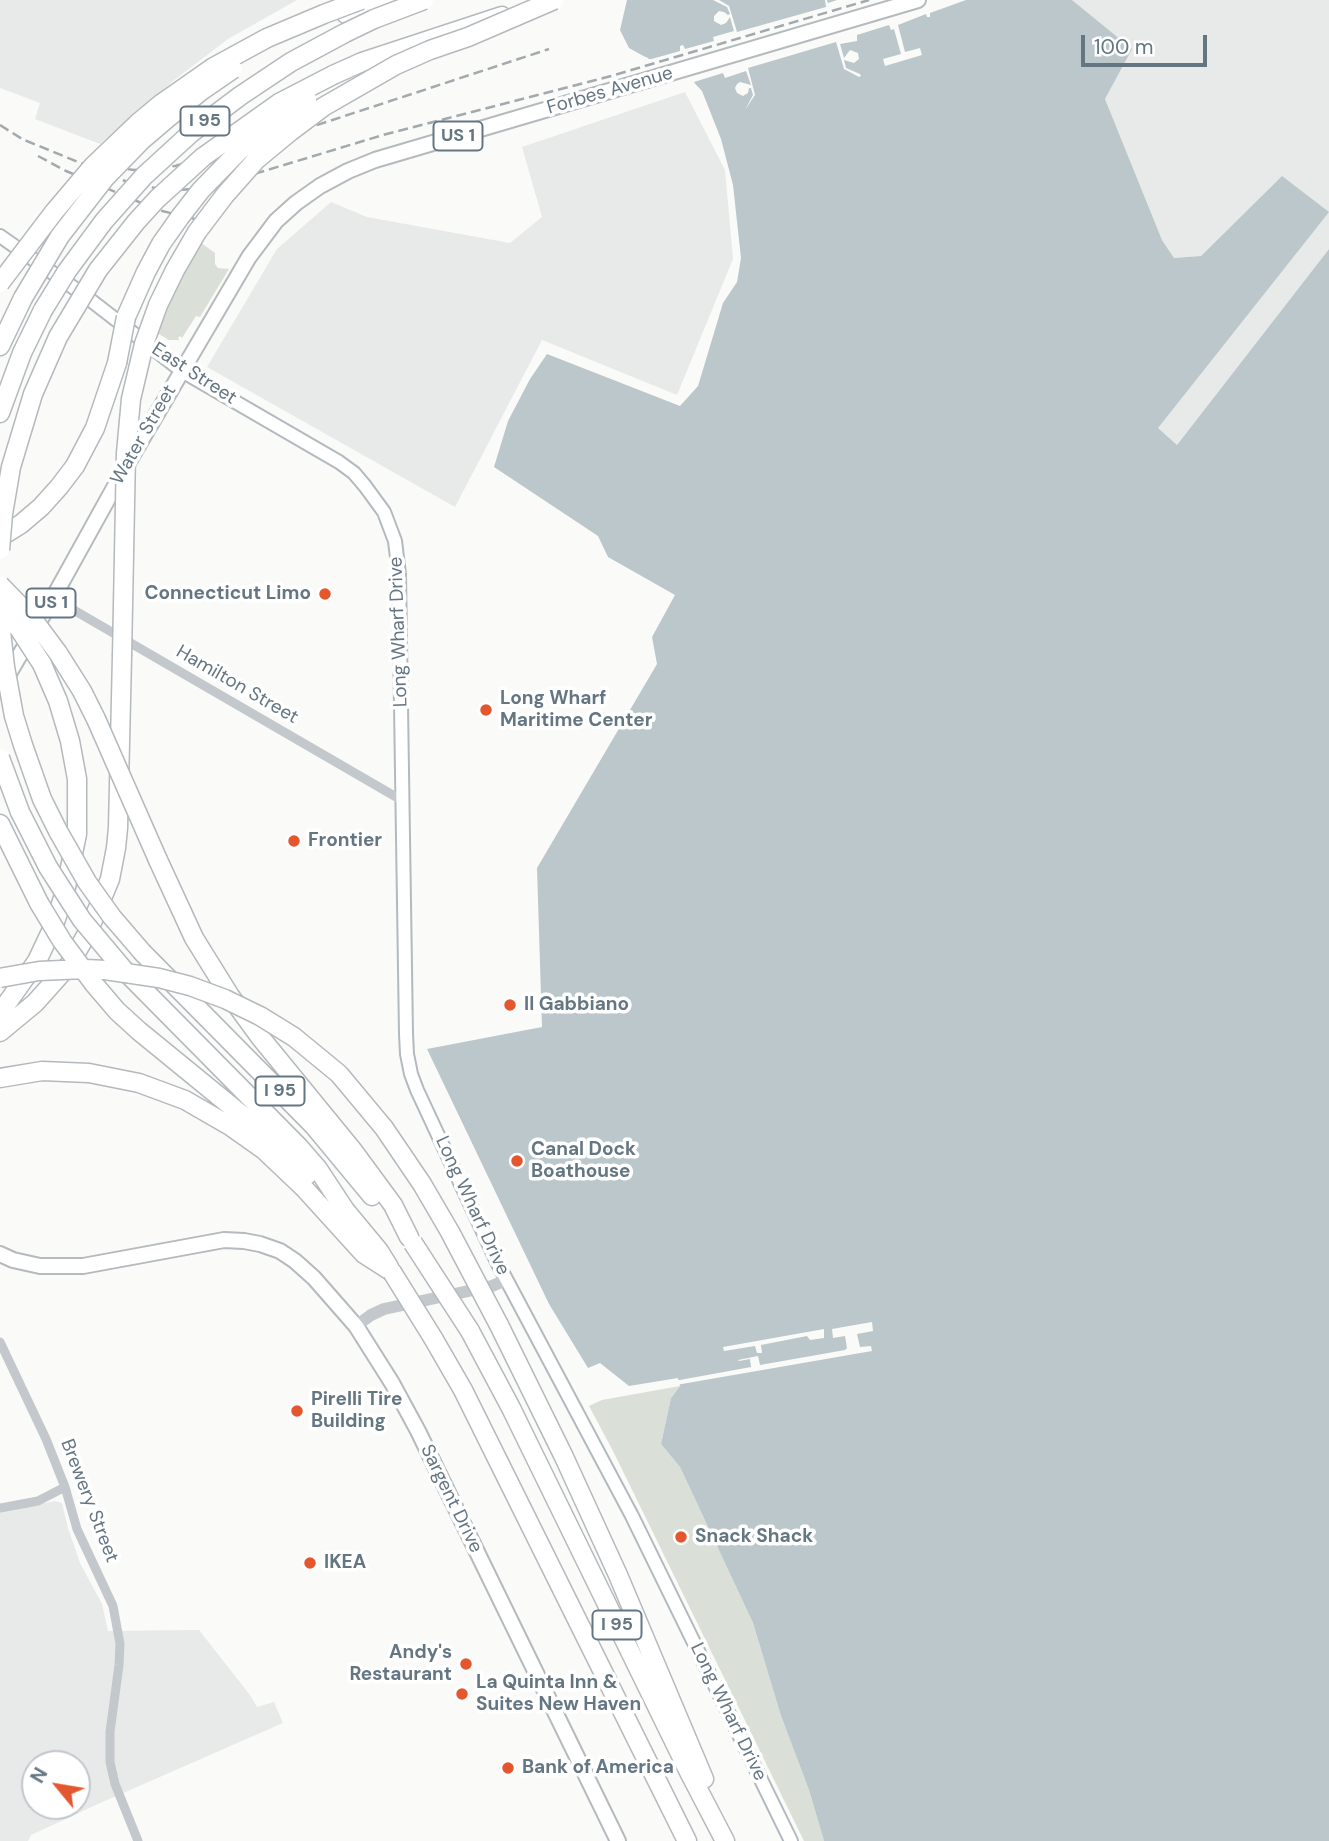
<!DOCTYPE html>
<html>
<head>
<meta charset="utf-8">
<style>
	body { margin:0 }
	#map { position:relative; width:1329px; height:1841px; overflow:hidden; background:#fafaf8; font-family:"DM Sans",sans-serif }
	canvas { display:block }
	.north { position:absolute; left:21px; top:1750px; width:70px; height:70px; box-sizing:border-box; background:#fff; border:2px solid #c1c8cd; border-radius:50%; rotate:300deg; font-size:19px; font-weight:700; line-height:28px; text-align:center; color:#657683 }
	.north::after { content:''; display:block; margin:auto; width:24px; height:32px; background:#e4572e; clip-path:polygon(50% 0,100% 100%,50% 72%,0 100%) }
	.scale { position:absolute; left:1081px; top:35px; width:126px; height:32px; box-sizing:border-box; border:4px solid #657683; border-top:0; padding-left:9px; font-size:21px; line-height:24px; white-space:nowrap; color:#657683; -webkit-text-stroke:5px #fff; paint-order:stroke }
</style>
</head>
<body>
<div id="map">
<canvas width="1329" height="1841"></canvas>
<div class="north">N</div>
<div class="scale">100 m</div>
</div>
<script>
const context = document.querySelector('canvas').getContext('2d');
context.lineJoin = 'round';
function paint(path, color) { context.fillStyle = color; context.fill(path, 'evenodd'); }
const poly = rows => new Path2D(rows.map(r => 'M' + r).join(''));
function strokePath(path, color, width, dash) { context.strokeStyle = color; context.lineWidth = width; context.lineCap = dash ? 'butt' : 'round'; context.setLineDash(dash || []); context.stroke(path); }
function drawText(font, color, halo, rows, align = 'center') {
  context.font = font + ' "DM Sans",sans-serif'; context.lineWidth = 7; context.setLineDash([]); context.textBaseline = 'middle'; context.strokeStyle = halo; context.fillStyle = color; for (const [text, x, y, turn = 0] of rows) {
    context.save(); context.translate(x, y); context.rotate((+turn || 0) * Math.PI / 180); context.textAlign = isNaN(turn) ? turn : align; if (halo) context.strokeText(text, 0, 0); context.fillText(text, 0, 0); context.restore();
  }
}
const built = poly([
	[0,0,297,0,228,39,173,81,100,144,35,119,40,103,0,88],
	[1072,0,1329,0,1329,249,1177,445,1158,428,1282,176,1201,256,1174,258,1162,240,1105,99,1131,49],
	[685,92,725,170,733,259,677,395,542,340,455,507,207,367,277,249,331,202,367,217,510,243,542,217,522,147],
	[55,1501,62,1503,68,1528,80,1563,102,1604,108,1631,199,1630,250,1695,257,1707,274,1702,283,1723,98,1804,31,1835,28,1841,0,1841,0,1512],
	[35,1764,77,1764,77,1806,35,1806]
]);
const green = poly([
	[200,242,215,253,215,264,218,268,229,269,200,317,196,316,182,338,180,336,178,338,179,340,169,340,157,333,179,279],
	[680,1386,671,1398,661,1444,680,1467,753,1623,781,1716,809,1790,824,1841,804,1841,613,1451,589,1406,602,1400]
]);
const water = poly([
	[627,0,1072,0,1132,49,1105,99,1162,240,1174,258,1201,256,1282,176,1329,212,1158,428,1177,445,1329,249,1329,1841,824,1841,809,1790,781,1716,753,1623,680,1467,661,1444,671,1398,680,1386,678,1378,629,1386,600,1363,588,1368,549,1304,427,1049,542,1027,537,868,657,664,652,637,675,595,608,557,598,536,494,467,508,421,530,379,547,354,680,406,698,386,723,303,737,282,741,258,733,185,721,139,702,91,681,69,649,59,629,48,620,30]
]);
const pier = poly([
	[713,0,719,0,729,6,737,32,826,7,825,0,827,0,828,3,837,0,966,0,930,13,930,17,927,17,926,14,898,25,905,52,920,48,922,55,885,66,883,59,901,54,894,29,891,30,889,25,857,35,857,41,840,44,844,58,850,50,858,53,859,59,854,63,844,60,846,68,860,74,861,76,859,77,844,69,836,42,748,68,755,95,745,110,753,95,751,88,749,88,748,93,743,96,737,93,735,88,737,84,740,82,751,85,746,71,725,78,723,73,694,82,697,87,694,87,679,72,647,62,643,58,647,57,648,60,680,51,680,46,683,45,685,49,714,41,713,37,734,31,730,17,726,23,721,25,714,21,714,16,719,11,724,12,728,15,730,14,727,7],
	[872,1322,873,1331,857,1334,860,1347,871,1346,872,1351,676,1385,675,1382,647,1386,751,1367,750,1359,739,1361,738,1360,758,1356,760,1365,845,1350,847,1348,845,1336,833,1338,832,1329],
	[824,1329,824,1338,810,1340,807,1336,761,1345,762,1353,757,1353,755,1346,724,1351,723,1347]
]);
const minor = poly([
	[53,598,403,801],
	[0,1342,46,1439,65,1487,77,1529,113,1606,120,1644,119,1665,110,1732,110,1762,115,1784,138,1841],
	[0,1508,38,1501,65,1487]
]);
const tertiary = poly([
	[356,1326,371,1315,384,1309,492,1286,506,1280]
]);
const secondary = poly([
	[0,236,84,295,182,371,339,462,354,473,365,486,384,512,395,541,399,574,406,1034,407,1054,411,1074,417,1090,497,1262,632,1516,791,1841]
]);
const primary = poly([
	[0,689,53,598,125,468,249,257,276,221,296,203,320,186,348,171,375,160,918,0],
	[0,1254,13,1260,40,1266,83,1266,224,1240,244,1241,260,1244,280,1251,295,1261,314,1278,356,1326,392,1383,418,1431,618,1841]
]);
const motorway = poly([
	[346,14,385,0],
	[333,75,362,62,502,16],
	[126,317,146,272,161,244,180,217],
	[0,346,23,298],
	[0,413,22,353,43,310],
	[0,537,21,524,41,507,59,487,75,466,95,428,117,363],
	[58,653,82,691,96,719],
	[0,824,39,903],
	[158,860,194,938,230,996,260,1037,354,1152,393,1205,409,1237],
	[143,953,314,1126,372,1196],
	[124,970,298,1146,318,1169,345,1210,379,1251,389,1267],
	[94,984,117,1011,139,1031,275,1142,307,1175],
	[0,1013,37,961,54,925,65,892,77,834,77,779,70,741,58,701,42,664],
	[0,1032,35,1003,69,965,88,932,110,879,116,848,118,828,122,656],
	[0,1078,42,1071,89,1073,139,1083,185,1100,230,1126,264,1150,304,1188,364,1254,392,1272],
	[499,1325,564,1457,618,1575,704,1779],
	[470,1331,511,1408,689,1772,725,1841],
	[433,1338,463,1390,687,1841]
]);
const rail = poly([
	[0,125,22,139,122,180,146,187,178,190,208,188,383,135,611,76,869,0],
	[38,156,66,171,158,210,199,220],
	[98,165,134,170,175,166,311,127,549,49]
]);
const motorwayBridge = poly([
	[180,217,201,190,239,151,280,117,307,99],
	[0,283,54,212,93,166,138,123,162,103,212,68,267,38,324,14,361,0],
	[23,298,60,236,105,178,142,140,169,117,201,91,233,69],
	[43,310,67,271,104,221,144,176,191,133,240,96,291,62,345,33,374,19,424,0],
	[117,363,126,317],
	[0,550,3,514,11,467,33,394,58,337,98,270,136,222,157,199,203,157,279,103,333,75],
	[0,585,32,618,58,653],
	[0,605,20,630,42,664],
	[0,622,5,667,14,716,23,745,42,799,58,831,87,882,112,917,143,953],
	[122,656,126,453,131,399,144,344,158,305,175,270,197,232,225,195,256,160,291,131,323,107,396,65,430,50,468,37,554,0],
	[96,719,158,860],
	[0,758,20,812,48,867,82,920,124,970],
	[39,903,62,941,94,984],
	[0,978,39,971,86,969,105,970,159,978,190,986,225,999,260,1016,294,1037,339,1074,384,1128,422,1184,450,1232,499,1325],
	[413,1243,470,1331],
	[392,1272,433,1338]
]);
const markers = [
	[325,594,7,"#e4572e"],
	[486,710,7,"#e4572e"],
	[294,841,7,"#e4572e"],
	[510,1005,7,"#e4572e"],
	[517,1161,7,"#e4572e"],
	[297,1411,7,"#e4572e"],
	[681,1537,7,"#e4572e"],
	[310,1563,7,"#e4572e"],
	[466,1664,7,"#e4572e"],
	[462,1694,7,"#e4572e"],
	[508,1768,7,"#e4572e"]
];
const shields = [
	[205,121,49],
	[458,136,49],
	[51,603,49],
	[280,1091,49],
	[617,1625,49]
];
const shieldNames = [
	["I 95",205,121],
	["US 1",458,136],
	["US 1",51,603],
	["I 95",280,1091],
	["I 95",617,1625]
];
const streetNames = [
	["Forbes Avenue",610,91,-16],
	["East Street",194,374,33],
	["Water Street",144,435,-60],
	["Long Wharf Drive",399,632,-92],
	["Hamilton Street",237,685,30],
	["Long Wharf Drive",472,1206,65],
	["Sargent Drive",451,1499,64],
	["Brewery Street",89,1501,69],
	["Long Wharf Drive",728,1712,64]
];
const poiNames = [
	["Connecticut Limo",311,594,"right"],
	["Long Wharf",500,699],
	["Maritime Center",500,721],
	["Frontier",308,841],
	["Il Gabbiano",524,1005],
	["Canal Dock",531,1150],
	["Boathouse",531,1172],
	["Pirelli Tire",311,1400],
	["Building",311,1422],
	["Snack Shack",695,1537],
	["IKEA",324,1563],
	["Andy's",452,1653,"right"],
	["Restaurant",452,1675,"right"],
	["La Quinta Inn &",476,1683],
	["Suites New Haven",476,1705],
	["Bank of America",522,1768]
];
paint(built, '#e8e9e9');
paint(green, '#dadfd7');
paint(water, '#bbc7cb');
paint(pier, '#fafaf8');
strokePath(secondary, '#b3babf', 16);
strokePath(primary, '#b5babe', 18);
strokePath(motorway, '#b4b9bd', 21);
strokePath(minor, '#c3c8cc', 9);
strokePath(tertiary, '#c3c8cc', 12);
strokePath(secondary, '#fff', 12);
strokePath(primary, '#fff', 14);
strokePath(motorway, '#fff', 18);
strokePath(rail, '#a2aab0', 2.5, [10, 5]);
strokePath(motorwayBridge, '#b4b9bd', 21, []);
strokePath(motorwayBridge, '#fff', 18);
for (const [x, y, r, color] of markers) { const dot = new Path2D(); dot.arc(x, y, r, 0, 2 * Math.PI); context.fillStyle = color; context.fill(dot); strokePath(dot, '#fff', 2.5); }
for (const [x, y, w] of shields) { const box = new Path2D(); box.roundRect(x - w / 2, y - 14.5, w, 29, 5); context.fillStyle = '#fff'; context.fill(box); strokePath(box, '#657683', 2); }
drawText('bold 18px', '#657683', null, shieldNames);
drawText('19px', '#657683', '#fff', streetNames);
drawText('bold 19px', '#657683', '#fff', poiNames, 'left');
</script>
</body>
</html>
